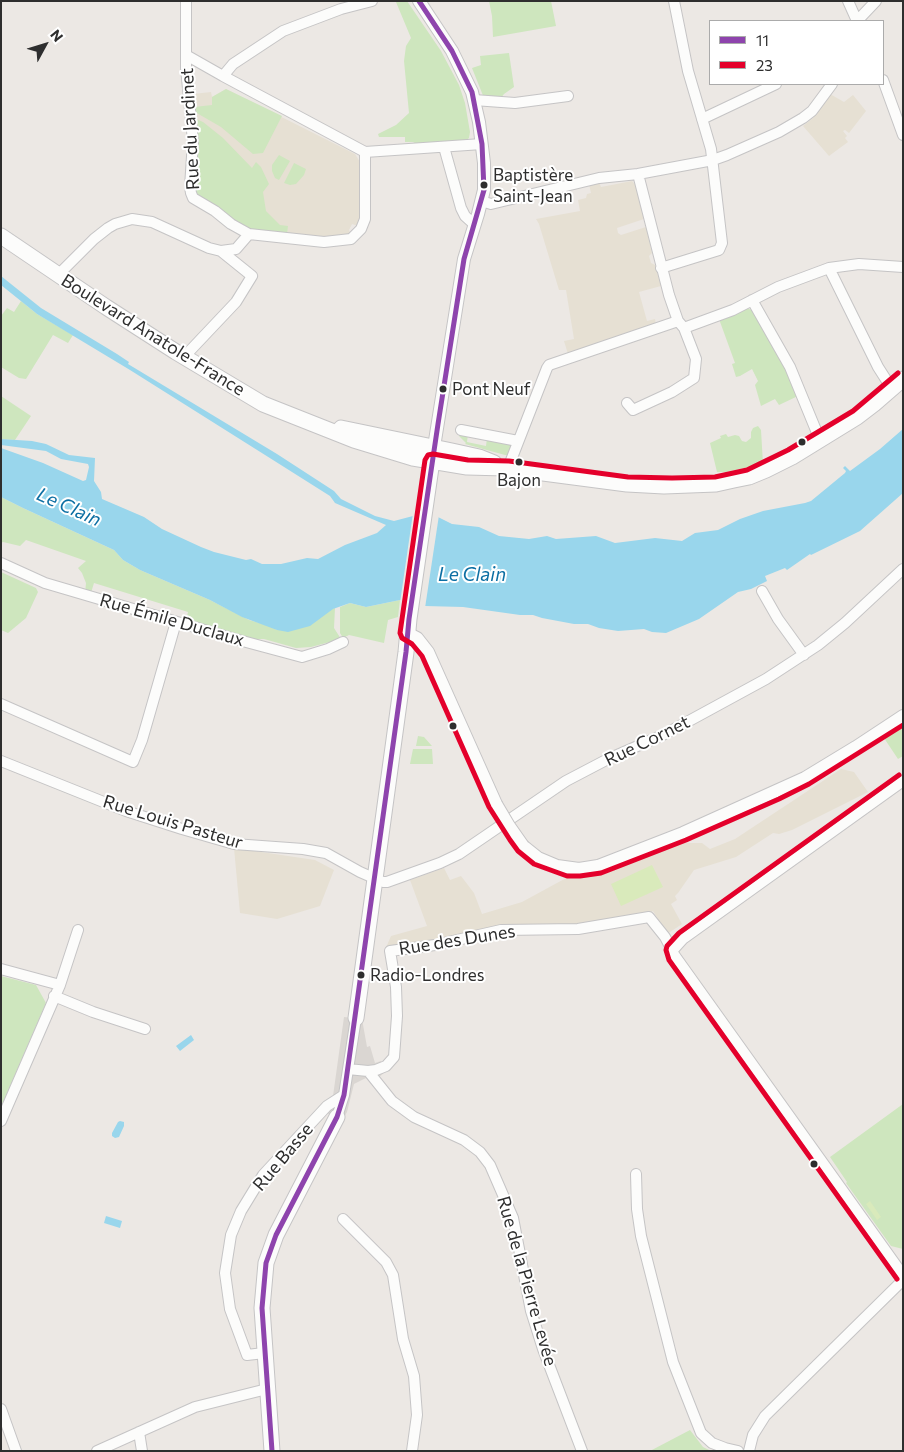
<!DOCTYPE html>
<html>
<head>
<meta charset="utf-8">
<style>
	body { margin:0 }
	#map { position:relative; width:904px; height:1452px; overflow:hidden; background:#ece8e4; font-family:Commissioner,sans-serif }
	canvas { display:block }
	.frame { position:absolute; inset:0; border:2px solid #2e2e2e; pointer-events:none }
	.legend { position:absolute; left:709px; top:20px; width:175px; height:65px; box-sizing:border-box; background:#fff; border:1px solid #ababab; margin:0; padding:6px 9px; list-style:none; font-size:15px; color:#2e2e2e }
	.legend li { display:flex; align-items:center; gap:10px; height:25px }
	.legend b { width:25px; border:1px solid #ababab }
	.north { position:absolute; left:20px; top:20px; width:50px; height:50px; -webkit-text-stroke:4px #fff; paint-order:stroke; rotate:51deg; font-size:14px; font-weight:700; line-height:20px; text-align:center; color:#2e2e2e }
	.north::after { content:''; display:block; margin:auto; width:18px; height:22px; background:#2e2e2e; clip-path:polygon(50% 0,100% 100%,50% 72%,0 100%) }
</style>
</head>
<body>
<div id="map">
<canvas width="904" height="1452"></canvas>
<div class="frame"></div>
<ul class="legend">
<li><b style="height:6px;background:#8e44ad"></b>11</li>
<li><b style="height:6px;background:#e4002b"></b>23</li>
</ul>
<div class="north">N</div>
</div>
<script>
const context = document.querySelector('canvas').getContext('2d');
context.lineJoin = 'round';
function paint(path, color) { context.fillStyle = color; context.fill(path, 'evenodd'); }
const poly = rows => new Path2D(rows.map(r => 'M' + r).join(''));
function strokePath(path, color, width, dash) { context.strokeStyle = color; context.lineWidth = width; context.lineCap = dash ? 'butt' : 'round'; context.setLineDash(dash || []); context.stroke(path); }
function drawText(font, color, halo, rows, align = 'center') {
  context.font = font + ' Commissioner,sans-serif'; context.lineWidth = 4; context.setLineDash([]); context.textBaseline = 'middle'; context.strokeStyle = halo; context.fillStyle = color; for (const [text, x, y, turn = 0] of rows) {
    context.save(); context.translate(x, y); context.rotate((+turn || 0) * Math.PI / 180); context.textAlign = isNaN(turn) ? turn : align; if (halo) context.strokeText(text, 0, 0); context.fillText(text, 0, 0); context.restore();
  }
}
const education = poly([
	[226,89,355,154,360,162,363,218,358,226,352,224,349,230,351,234,329,238,250,230,194,190,198,140,193,94,211,92,212,97],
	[830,94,844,102,853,95,866,111,849,133,845,130,843,131,847,136,845,138,848,142,829,156,803,126,813,118],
	[632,181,636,185,644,219,617,228,618,233,621,235,646,227,652,253,649,256,651,263,655,265,661,286,639,292,647,321,655,319,656,325,568,354,564,341,574,339,566,290,559,290,539,224,536,219,580,211,578,200,586,198,587,194,591,193,589,184,599,182,601,187],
	[841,769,854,772,868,792,792,830,779,834,773,833,736,857,694,870,678,893,675,896,677,900,671,904,682,924,667,934,653,911,649,913,580,926,523,926,429,944,397,947,385,950,391,936,427,926,410,880,444,868,450,880,461,876,474,893,482,914,522,902,568,877,595,876,676,843,702,843,710,849,735,839],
	[234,848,315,860,334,870,320,906,277,919,240,913]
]);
const green = poly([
	[407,1,441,51,459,85,465,103,470,132,469,138,465,141,418,145,413,142,405,142,405,137,379,137,378,134,396,125,409,113,404,61,406,46,411,38,396,2],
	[489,1,551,1,556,26,493,37,492,16],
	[509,53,514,87,504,94,500,99,484,98,472,68,481,65,480,56],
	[226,89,282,116,263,153,253,154,221,127,195,112,194,107,212,105,212,97],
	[196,119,203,122,223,138,252,168,256,162,261,167,269,184,263,192,266,211,280,225,288,226,287,234,250,230,201,200,194,190,198,140],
	[279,155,290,161,279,180,275,178,272,171,272,165],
	[294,163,306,169,304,175,296,184,290,185,284,183],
	[21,301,37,314,73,335,68,343,53,335,26,379,19,378,1,367,1,316,7,308,14,312],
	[746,308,752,310,783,364,798,396,779,405,775,399,761,406,755,385,758,381,752,369,740,376,736,377,732,364,735,363,719,319],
	[1,396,31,416,15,440,1,439],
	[758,426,761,430,763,464,726,472,717,472,710,443,721,438,720,436,726,434,728,437,735,435,739,436,742,441,746,442,751,438,751,432,753,428],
	[460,433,468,434,467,442,486,446,487,438,510,442,512,449,508,455,505,455,465,444,466,443,459,436],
	[1,497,23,508,114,550,123,560,140,570,210,600,249,620,270,626,277,630,335,608,334,628,341,639,311,647,296,648,264,639,235,639,185,625,188,612,94,583,90,596,85,594,86,583,82,573,78,568,86,561,26,540,20,546,3,542,1,543],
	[1,572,36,588,38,592,26,618,8,633,1,630],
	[400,600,398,617,388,620,384,643,349,635,343,638,340,633,340,607,350,603,366,607],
	[903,724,903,756,898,759,884,738],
	[418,736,424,737,432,746,416,746],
	[413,749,432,749,433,764,410,764],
	[1,976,36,985,46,1003,1,1107],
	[903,1104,903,1249,891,1246,846,1183,847,1182,830,1157],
	[690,1430,703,1447,711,1451,650,1451]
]);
const pitch = poly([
	[652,865,663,887,621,906,611,884],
	[870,1201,881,1217,877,1220,866,1204]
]);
const plaza = poly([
	[344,1017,362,1019,367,1047,370,1046,375,1063,381,1061,385,1072,371,1084,366,1078,354,1084,347,1112,343,1119,326,1113,333,1096]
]);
const water = poly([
	[1,276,41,308,117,354,129,362,128,364,277,454,334,491,341,499,375,516,394,521,413,516,438,517,452,524,479,527,499,536,529,539,547,536,556,539,596,536,615,543,655,538,682,541,695,533,718,530,740,519,763,511,805,503,811,501,845,473,846,471,843,468,845,466,850,471,880,449,903,429,903,493,860,531,811,555,810,554,787,570,785,568,765,576,767,581,751,589,738,592,699,619,666,633,652,632,644,629,618,631,599,628,588,624,574,624,542,618,533,615,520,615,463,607,425,606,400,600,366,607,350,603,333,609,310,626,288,632,277,630,242,617,210,600,140,570,123,560,114,550,23,508,1,497,1,448,43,463,83,481,86,480,89,467,88,464,61,459,46,451,1,445,1,439,32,441,46,444,69,455,95,458,94,481,101,492,102,499,144,517,162,529,201,547,214,552,246,560,251,559,262,564,281,564,307,558,318,559,345,545,377,533,386,525,335,503,330,496,273,460,130,370,37,314,1,285],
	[191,1035,194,1040,180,1051,176,1046],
	[120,1121,124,1122,124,1126,119,1137,115,1138,112,1136,112,1133,118,1122],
	[106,1216,122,1221,120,1228,104,1223]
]);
const pier = poly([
	[413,513,439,515,425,608,400,603]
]);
const minor = poly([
	[186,1,186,68,193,141,190,187,191,193,193,198,215,211,231,224,249,234,324,242,351,239,361,229,365,219,365,152],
	[848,1,857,21],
	[857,21,876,1],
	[186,55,223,76,365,152,482,144],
	[223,76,233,64,283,31,341,9,372,1],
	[883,80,903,135],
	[474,100,515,103,568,96],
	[702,119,776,84],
	[444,147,461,208,465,216,475,225],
	[481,201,491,204,599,178,638,174,713,160,727,155,779,132,803,118,812,111,832,84],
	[661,268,719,250,722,243,711,149,688,71,674,1],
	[829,268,878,367,892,389],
	[58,275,94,239,108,228,115,224,132,219,152,222,209,248,221,251,236,249,249,234],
	[752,300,790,367,820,440],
	[684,328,733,310,778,287,829,268,859,264,903,267],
	[184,357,236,302,252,276,221,251],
	[627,403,633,410,672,392,694,378,696,359,684,328,678,321,669,295,638,174],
	[461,430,518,441],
	[508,468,547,368,549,365,678,321],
	[1,563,45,583,235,639,302,657,328,649,343,642],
	[762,591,778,619,804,655],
	[1,704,133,762,142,740,176,622],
	[1,761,126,811,182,829,234,844,303,849,326,853,360,872,383,882,387,882,440,863,459,854,566,781,608,759,665,734,766,679,818,645,845,623,903,569],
	[673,950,683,939,903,781],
	[1,969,60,985],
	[54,996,93,1012,145,1029],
	[348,1069,368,1071,376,1070,386,1066,394,1057,397,1016,396,987,390,951,435,945,501,930,578,929,649,917,665,937,675,956,903,1275],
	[368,1071,392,1101,414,1117,464,1140,480,1152,490,1165,513,1218,531,1311,543,1349,582,1451],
	[337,1117,344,1095,356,1018],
	[1,1121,60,985,78,930],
	[636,1174,637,1209,641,1236,673,1362,701,1433,712,1443,725,1448,738,1451],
	[343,1219,386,1262,393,1275,403,1339,414,1376,417,1415,412,1451],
	[264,1353,247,1355,230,1309,225,1273,231,1235,241,1211,263,1175,327,1106,344,1095],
	[1,1409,16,1451],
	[139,1432,142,1451],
	[97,1451,195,1407,267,1389],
	[749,1451,753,1435,765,1416,903,1280]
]);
const tertiary = poly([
	[419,1,452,51,472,92,479,122,484,163,484,190,478,214,464,259,434,447],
	[407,633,417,638,428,652,496,804],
	[523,846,538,858,557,866,579,869,598,866,683,833,805,778,856,747,903,716]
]);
const secondary = poly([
	[1,236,106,307,176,352,263,404,354,440,413,458,467,467,505,468,627,484,664,486,716,484,734,480,749,477,766,470,792,457,857,417,874,404,903,379],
	[341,428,452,451,479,457,494,463],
	[356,1018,406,652,409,619,434,447],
	[272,1451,262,1308,266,1263,276,1235,337,1117]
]);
const tertiaryBridge = poly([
	[496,804,509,826,523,846]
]);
const bus1 = poly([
	[272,1451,262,1308,266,1263,276,1235,337,1117,344,1095,406,652,409,619,438,424,464,259,484,190,482,144,472,92,452,51,419,1]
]);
const bus2 = poly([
	[898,373,853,411,788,450,747,470,715,477,672,478,628,477,509,461,468,460,433,454,428,455,425,460,400,633,402,638,412,644,422,656,489,807,510,840,518,851,534,864,567,876,580,876,601,873,686,840,779,799,809,784,903,725],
	[897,1279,669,960,666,950,667,946,679,933,899,775]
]);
const markers = [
	[484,185,4.5,"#2e2e2e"],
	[443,389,4.5,"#2e2e2e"],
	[802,442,4.5,"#2e2e2e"],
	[519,462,4.5,"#2e2e2e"],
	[453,726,4.5,"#2e2e2e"],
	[361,975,4.5,"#2e2e2e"],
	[814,1164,4.5,"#2e2e2e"]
];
const busNames = [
	["Baptistère",493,175],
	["Saint-Jean",493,196],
	["Pont Neuf",452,389],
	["Bajon",519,480,"center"],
	["Radio-Londres",370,975]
];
const streetNames = [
	["Rue du Jardinet",190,129,-93],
	["Boulevard Anatole-France",153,335,32],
	["Rue Émile Duclaux",172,620,16],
	["Rue Cornet",647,741,-26],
	["Rue Louis Pasteur",173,822,17],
	["Rue des Dunes",457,940,-9],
	["Rue Basse",283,1157,-50],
	["Rue de la Pierre Levée",527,1281,74]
];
const waterNames = [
	["Le Clain",69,507,24],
	["Le Clain",472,575]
];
paint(education, '#e6e0d3');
paint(green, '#cee6be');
paint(pitch, '#d9eabb');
paint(plaza, '#dad6d2');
paint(water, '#99d6ec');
paint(pier, '#ece8e4');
strokePath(minor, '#c5c4c5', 12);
strokePath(tertiary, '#c5c4c5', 14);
strokePath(secondary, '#c5c4c5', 17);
strokePath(minor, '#fcfcfb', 10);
strokePath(tertiary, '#fcfcfb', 12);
strokePath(secondary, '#fcfcfb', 15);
strokePath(tertiaryBridge, '#c5c4c5', 14, []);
strokePath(tertiaryBridge, '#fcfcfb', 12);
strokePath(bus1, '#8e44ad', 5);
strokePath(bus2, '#e4002b', 5);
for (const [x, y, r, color] of markers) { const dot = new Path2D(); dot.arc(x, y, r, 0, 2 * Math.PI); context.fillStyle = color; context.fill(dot); strokePath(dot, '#fff', 2); }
drawText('17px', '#2e2e2e', '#fff', busNames, 'left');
drawText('18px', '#2e2e2e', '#fff', streetNames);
drawText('italic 19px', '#0d6fa3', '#fff', waterNames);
</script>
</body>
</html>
